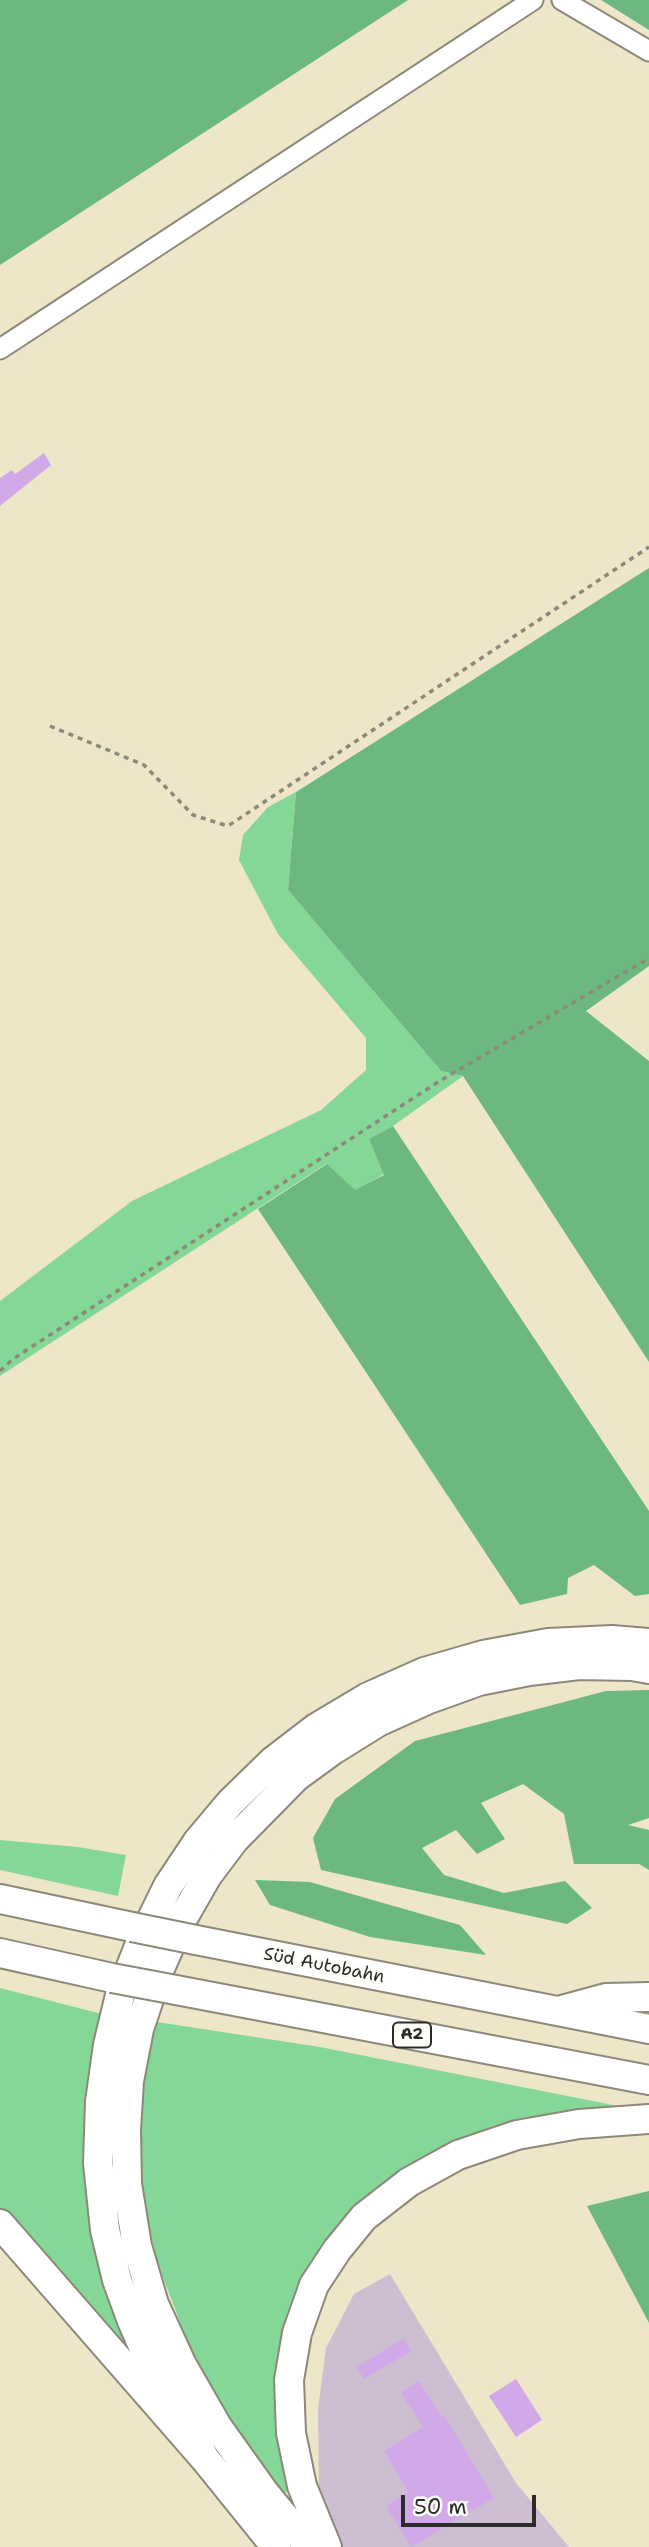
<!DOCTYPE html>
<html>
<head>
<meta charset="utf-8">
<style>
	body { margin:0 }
	#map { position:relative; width:649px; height:2547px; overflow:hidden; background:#ede6c9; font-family:"Shantell Sans",sans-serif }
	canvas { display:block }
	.scale { position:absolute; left:401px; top:2495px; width:135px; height:32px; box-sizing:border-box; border:4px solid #2b2b2b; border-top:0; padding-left:9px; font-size:21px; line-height:24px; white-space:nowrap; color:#2b2b2b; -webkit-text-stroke:5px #fdfcf7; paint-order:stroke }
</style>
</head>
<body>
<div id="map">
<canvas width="649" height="2547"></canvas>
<div class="scale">50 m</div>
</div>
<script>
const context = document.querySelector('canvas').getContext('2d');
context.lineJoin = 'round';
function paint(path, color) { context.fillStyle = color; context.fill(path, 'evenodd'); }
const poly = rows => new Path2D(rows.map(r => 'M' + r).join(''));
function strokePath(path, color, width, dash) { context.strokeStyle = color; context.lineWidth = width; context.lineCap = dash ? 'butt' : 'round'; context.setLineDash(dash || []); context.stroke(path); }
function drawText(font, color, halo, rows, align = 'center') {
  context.font = font + ' "Shantell Sans",sans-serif'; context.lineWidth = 5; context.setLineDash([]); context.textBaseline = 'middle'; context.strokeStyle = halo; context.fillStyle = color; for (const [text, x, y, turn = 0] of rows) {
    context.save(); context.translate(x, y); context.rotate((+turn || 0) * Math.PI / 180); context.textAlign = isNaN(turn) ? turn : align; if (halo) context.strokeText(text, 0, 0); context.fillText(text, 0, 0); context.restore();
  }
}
const industrial = poly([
	[390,2274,516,2483,569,2547,339,2547,319,2497,318,2409,326,2348,354,2294]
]);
const green = poly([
	[296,792,288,890,441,1071,463,1076,393,1126,369,1139,384,1174,355,1191,326,1164,0,1376,0,1301,132,1201,321,1110,366,1070,366,1038,278,934,239,860,243,835,268,807],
	[0,1840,78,1847,126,1855,118,1896,0,1870],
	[0,1988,106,2015,84,2160,89,2218,107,2297,124,2343,0,2208],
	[157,2022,320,2047,633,2109,446,2150,297,2303,291,2488,282,2495,230,2420,188,2343,158,2264,144,2210,139,2142,146,2067]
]);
const forest = poly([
	[0,0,408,0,0,265],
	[601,0,649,0,649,30],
	[649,568,649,966,586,1011,649,1061,649,1362,463,1076,441,1071,288,890,296,792],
	[393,1126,649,1511,649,1594,635,1596,594,1565,568,1578,567,1594,520,1605,258,1209,327,1164,355,1190,384,1175,369,1139],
	[649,1690,649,1818,628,1825,649,1830,649,1870,639,1864,574,1864,564,1814,523,1784,481,1803,505,1839,477,1854,456,1830,422,1848,444,1875,504,1893,565,1881,592,1908,567,1924,321,1870,313,1838,335,1799,415,1741,606,1691],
	[255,1880,310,1882,460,1925,486,1955,370,1937,270,1905],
	[649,2191,649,2323,587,2206]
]);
const building = poly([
	[44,453,51,465,0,506,0,478,12,470,15,474],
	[404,2338,411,2351,364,2379,357,2367],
	[516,2379,542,2420,516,2437,489,2396],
	[419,2381,441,2416,444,2415,494,2498,411,2547,386,2506,408,2492,384,2451,423,2427,401,2393]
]);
const path = poly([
	[50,726,144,765,193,815,228,826,649,547],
	[0,1371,13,1359,438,1082,649,958]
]);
const minor = poly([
	[562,0,649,51],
	[0,349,533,0]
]);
const highway = poly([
	[0,1899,132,1927],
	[196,1940,649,2029],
	[0,1953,112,1978],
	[176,1990,649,2080],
	[562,2010,606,1998,649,1997],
	[0,2224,205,2459,276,2547],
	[205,2459,149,2360,132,2321,117,2280,105,2230,98,2163,100,2102,108,2045,120,1995,141,1941,168,1886,198,1841,230,1803,273,1761,316,1728,368,1697,424,1672,483,1655,548,1643,612,1640,649,1643],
	[309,2547,264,2492,217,2426,182,2365,154,2304,137,2246,127,2184,126,2130,129,2081,139,2029,157,1975,179,1925,207,1876,234,1840,296,1777,333,1750,378,1722,429,1699,479,1681,529,1671,579,1665,632,1666,649,1669],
	[327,2547,302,2486,291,2433,289,2380,297,2333,314,2285,337,2250,364,2217,409,2182,458,2155,517,2135,579,2124,649,2119]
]);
const highwayBridge = poly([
	[132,1927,196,1940],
	[112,1978,176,1990]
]);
const shields = [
	[412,2035,38]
];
const shieldNames = [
	["A2",412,2035]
];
const streetNames = [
	["Süd Autobahn",324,1966,11]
];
paint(industrial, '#cdbed2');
paint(green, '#85d798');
paint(forest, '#6cb880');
paint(building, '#d1a9e8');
strokePath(minor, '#8c887a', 23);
strokePath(highway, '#8c887a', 32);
strokePath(path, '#8c887a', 3.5, [5, 5]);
strokePath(minor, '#fff', 19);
strokePath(highway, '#fff', 28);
strokePath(highwayBridge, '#8c887a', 32, []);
strokePath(highwayBridge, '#fff', 28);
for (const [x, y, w] of shields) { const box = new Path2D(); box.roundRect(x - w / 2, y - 12.5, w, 25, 5); context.fillStyle = '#fdfcf7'; context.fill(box); strokePath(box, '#2b2b2b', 2); }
drawText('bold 16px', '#2b2b2b', null, shieldNames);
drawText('18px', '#2b2b2b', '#fdfcf7', streetNames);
</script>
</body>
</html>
